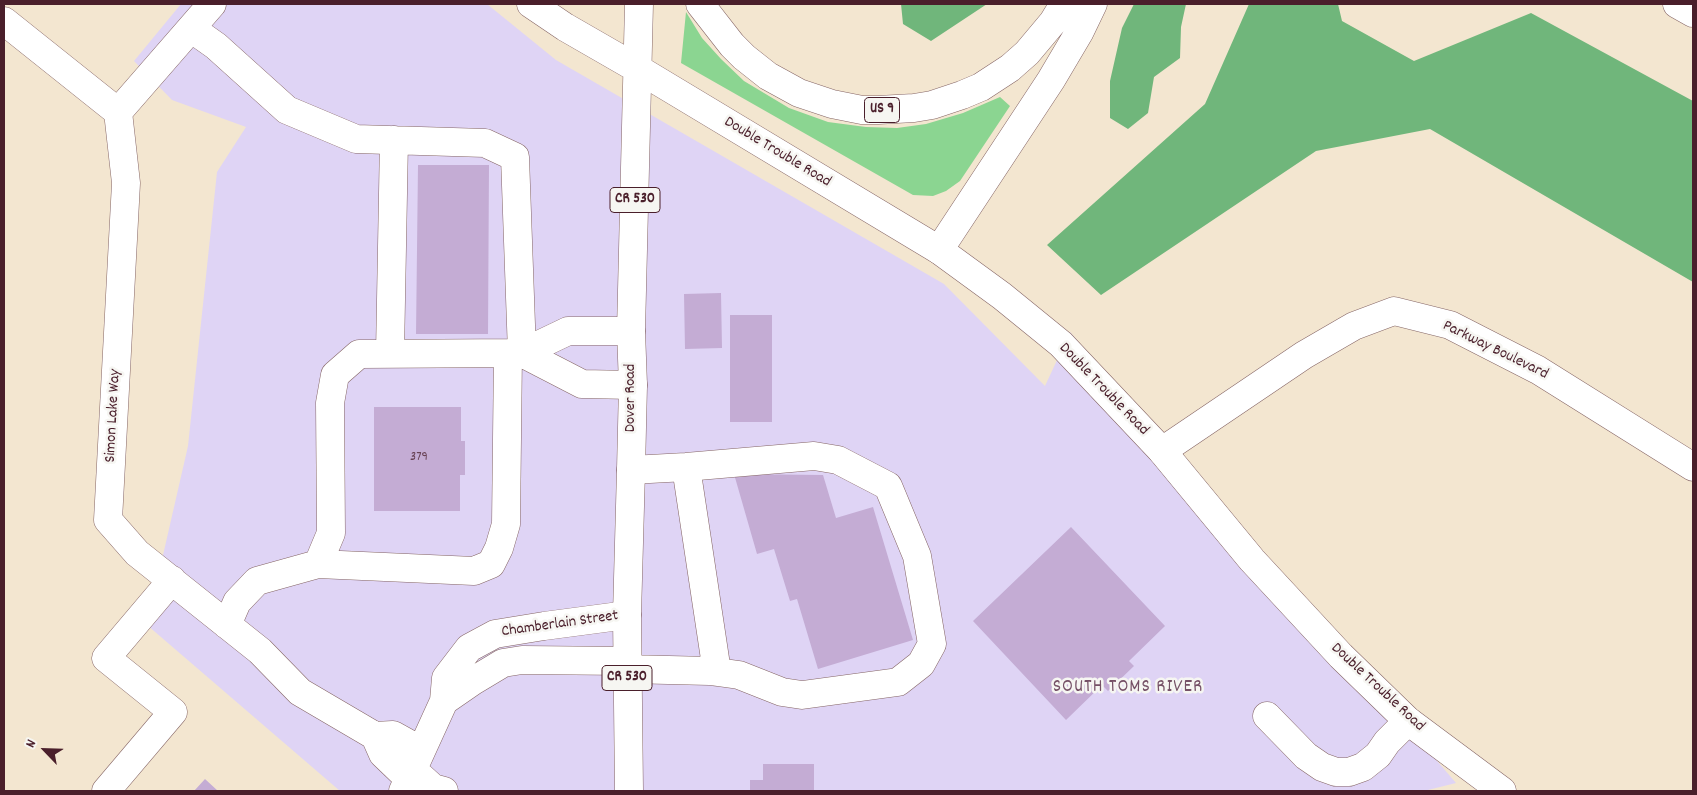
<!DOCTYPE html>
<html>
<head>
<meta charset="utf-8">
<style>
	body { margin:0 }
	#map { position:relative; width:1697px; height:795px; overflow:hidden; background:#f3e6d0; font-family:Dekko,sans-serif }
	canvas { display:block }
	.frame { position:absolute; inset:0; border:5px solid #4a1f2b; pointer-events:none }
	.north { position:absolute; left:20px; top:725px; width:50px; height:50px; -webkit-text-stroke:4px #f6f6f2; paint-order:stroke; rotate:294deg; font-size:14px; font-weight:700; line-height:20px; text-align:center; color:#4a1f2b }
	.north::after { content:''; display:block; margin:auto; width:18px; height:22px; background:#4a1f2b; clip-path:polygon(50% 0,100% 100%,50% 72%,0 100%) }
</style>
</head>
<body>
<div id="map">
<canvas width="1697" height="795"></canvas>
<div class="frame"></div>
<div class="north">N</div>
</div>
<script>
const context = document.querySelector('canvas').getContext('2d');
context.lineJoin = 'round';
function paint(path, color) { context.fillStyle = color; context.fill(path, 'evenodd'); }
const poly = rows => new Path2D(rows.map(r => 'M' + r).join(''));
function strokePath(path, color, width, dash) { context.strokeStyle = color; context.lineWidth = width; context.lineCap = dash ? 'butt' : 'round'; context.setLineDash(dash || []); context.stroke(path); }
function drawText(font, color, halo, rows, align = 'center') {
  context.font = font + ' Dekko,sans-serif'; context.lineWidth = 5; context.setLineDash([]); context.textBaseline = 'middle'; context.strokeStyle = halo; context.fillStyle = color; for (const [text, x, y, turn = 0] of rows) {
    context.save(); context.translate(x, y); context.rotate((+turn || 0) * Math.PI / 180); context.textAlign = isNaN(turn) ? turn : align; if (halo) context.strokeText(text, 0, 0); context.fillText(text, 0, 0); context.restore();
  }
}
const built = poly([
	[181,4,487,4,556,60,944,284,1045,386,1070,332,1456,783,1424,791,340,791,147,625,188,446,217,172,246,127,172,100,134,61]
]);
const green = poly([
	[686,12,702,38,721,59,744,81,789,108,828,122,866,127,897,128,926,124,963,113,1000,97,1010,106,960,181,946,191,933,196,913,195,681,63]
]);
const forest = poly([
	[901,4,987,4,931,41,903,24],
	[1134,4,1186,4,1181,27,1180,58,1154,77,1148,113,1128,129,1110,118,1110,81,1122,28],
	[1249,4,1338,4,1342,21,1414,61,1531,13,1693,101,1693,282,1430,129,1316,151,1101,295,1047,245,1205,104]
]);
const building = poly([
	[418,165,489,165,488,334,416,334],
	[721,293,722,348,685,349,684,294],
	[730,315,772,315,772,422,730,422],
	[374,407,461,407,461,441,465,441,465,475,460,475,460,511,374,511],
	[734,474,823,475,836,518,873,507,913,640,818,669,797,599,790,601,774,549,757,554],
	[1071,527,1165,626,1129,661,1134,666,1108,691,1102,685,1066,720,973,621],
	[763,764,814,764,814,791,750,791,750,780,763,780],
	[205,779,218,791,194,791]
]);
const minor = poly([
	[4,21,118,112,126,183,108,520,137,553,260,651,300,692,375,736,393,735,420,750],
	[192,29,216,46,287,110,356,139,485,143,515,157,522,353],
	[118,112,212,4],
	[390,353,394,140],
	[522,353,582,384,633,385],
	[1162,451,1304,355,1354,326,1394,311,1450,325,1538,370,1693,467],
	[686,467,717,672],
	[318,564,474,571,491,564,499,548,506,524,508,353],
	[227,625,237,602,257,581,318,564,331,533,330,403,335,375,359,354,522,353,568,331,631,331],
	[627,669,710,671,739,675,782,692,802,695,898,682,921,664,932,644,917,556,888,486,838,460,814,456,686,467,631,470],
	[444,701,473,681,503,663,522,660,627,661],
	[1267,716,1306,756,1322,767,1336,772,1349,772,1363,767,1378,755,1387,742,1408,721],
	[375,736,383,754,408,778],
	[412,769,433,788,444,791],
	[106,791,173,712,106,658,172,580],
	[403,791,444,701,446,678,469,648,495,634,544,626,627,615]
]);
const major = poly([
	[531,4,565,27,638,69,939,250,1002,296,1061,344,1162,451,1252,560,1341,656,1408,721,1502,791],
	[629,791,627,615,631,470,633,385,631,331,639,4]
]);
const highway = poly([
	[700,4,732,45,744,57,768,76,799,93,832,104,862,110,878,110,914,108,932,105,962,95,981,87,1010,68,1027,53,1053,22,1064,4],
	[1677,4,1693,13],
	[939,250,1051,80,1080,31,1093,4]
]);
const numberNames = [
	["379",419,458]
];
const shields = [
	[882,110,35],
	[635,200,50],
	[627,678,50]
];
const shieldNames = [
	["US 9",882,110],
	["CR 530",635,200],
	["CR 530",627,678]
];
const streetNames = [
	["Double Trouble Road",777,153,31],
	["Parkway Boulevard",1495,351,26],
	["Double Trouble Road",1103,390,46],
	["Dover Road",632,398,-90],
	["Simon Lake Way",114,416,-87],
	["Chamberlain Street",560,625,-8],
	["Double Trouble Road",1377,688,43]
];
const quarterNames = [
	["SOUTH TOMS RIVER",1128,688]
];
paint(built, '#dfd4f5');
paint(green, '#8bd591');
paint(forest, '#70b67b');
paint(building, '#c4acd4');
strokePath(minor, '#856565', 29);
strokePath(major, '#856565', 29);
strokePath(highway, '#856565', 29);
strokePath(minor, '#fff', 28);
strokePath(major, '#fff', 28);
strokePath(highway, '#fff', 28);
drawText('14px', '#684255', null, numberNames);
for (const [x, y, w] of shields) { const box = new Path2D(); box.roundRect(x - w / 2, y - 12.5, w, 25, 4); context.fillStyle = '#f6f6f2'; context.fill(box); strokePath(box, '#4a1f2b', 1); }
drawText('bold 15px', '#4a1f2b', null, shieldNames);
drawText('16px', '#4a1f2b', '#f6f6f2', streetNames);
context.letterSpacing = '1px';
drawText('19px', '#755066', '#f6f6f2', quarterNames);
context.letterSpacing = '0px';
</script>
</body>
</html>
